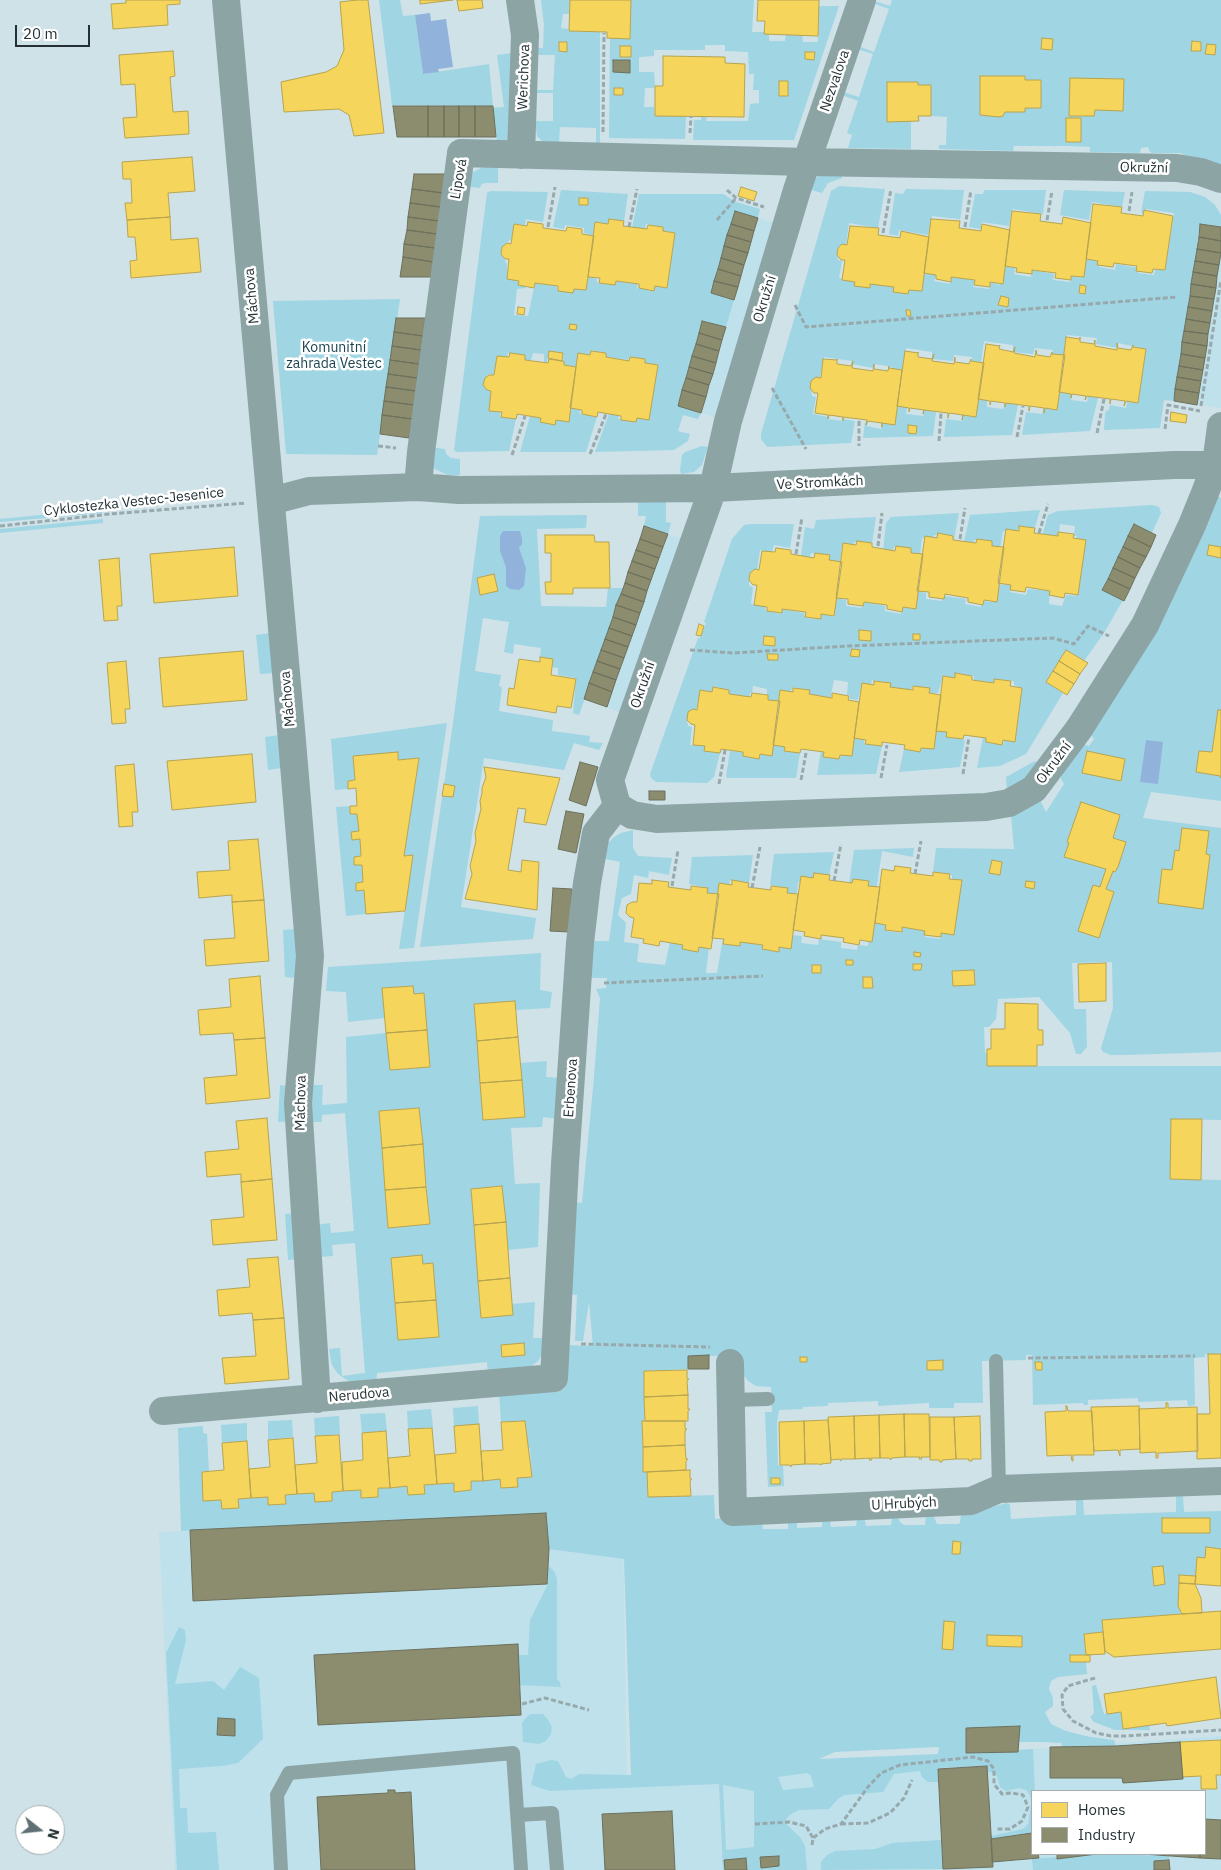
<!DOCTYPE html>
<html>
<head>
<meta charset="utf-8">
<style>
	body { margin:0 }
	#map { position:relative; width:1221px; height:1870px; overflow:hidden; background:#cee2e8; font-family:"IBM Plex Sans",sans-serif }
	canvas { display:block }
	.legend { position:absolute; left:1031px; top:1790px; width:175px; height:65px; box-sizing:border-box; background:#fff; border:1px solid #a7adae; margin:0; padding:6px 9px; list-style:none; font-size:15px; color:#233135 }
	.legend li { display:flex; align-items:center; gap:10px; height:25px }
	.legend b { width:25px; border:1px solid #a7adae }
	.north { position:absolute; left:15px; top:1805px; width:50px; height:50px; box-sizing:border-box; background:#fff; border:1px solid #a7adae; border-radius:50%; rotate:106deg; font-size:14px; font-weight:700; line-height:20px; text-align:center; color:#233135 }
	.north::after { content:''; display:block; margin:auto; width:18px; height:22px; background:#5f6f74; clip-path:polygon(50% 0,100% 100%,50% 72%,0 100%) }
	.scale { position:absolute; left:15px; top:25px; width:75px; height:22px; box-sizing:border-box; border:2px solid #233135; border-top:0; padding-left:6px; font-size:15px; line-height:18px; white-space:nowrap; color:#233135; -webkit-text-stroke:4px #fff; paint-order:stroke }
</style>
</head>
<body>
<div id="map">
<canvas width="1221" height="1870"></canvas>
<ul class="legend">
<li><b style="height:14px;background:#f6d55c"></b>Homes</li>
<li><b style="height:14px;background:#8c8c6e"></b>Industry</li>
</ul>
<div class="north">N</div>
<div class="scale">20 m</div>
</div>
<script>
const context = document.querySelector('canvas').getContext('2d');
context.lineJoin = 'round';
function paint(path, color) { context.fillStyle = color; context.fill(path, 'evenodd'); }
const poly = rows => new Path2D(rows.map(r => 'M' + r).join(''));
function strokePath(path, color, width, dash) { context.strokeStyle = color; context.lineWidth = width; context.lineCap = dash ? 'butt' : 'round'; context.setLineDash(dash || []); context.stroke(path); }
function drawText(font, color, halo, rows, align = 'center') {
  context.font = font + ' "IBM Plex Sans",sans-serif'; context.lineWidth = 5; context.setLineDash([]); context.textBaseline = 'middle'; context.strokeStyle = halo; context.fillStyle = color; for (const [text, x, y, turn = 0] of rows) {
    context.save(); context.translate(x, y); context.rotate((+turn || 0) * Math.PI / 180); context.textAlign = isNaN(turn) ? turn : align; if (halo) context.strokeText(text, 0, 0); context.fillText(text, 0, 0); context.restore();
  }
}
const built = poly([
	[735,211,786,226,728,421,678,406,702,321,726,327,734,300,711,293],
	[1200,224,1221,227,1221,408,1174,401],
	[644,526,693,543,632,717,584,699],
	[546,1513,623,1539,627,1777,1221,1736,1221,1870,175,1870,159,1532],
	[1032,1791,1205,1791,1205,1854,1032,1854]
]);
const green = poly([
	[379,0,400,0,403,16,415,15,423,74,489,64,493,106,392,105],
	[541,0,570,0,569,14,563,14,561,28,568,29,569,31,600,32,600,145,596,145,596,128,560,127,559,144,544,143,537,136,535,121,553,121,553,93,535,93,536,90,553,90,555,55,534,55,536,48,543,48,544,25],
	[630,0,754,0,752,32,769,32,769,41,785,41,786,33,802,34,803,42,818,42,819,6,839,6,794,140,693,140,694,120,701,120,701,117,707,117,706,121,748,121,750,104,759,103,759,90,753,90,754,74,749,74,748,52,725,51,725,45,705,45,705,50,654,50,654,56,639,57,639,72,654,72,655,86,654,88,645,88,644,107,654,107,655,116,686,116,685,139,609,138,610,37],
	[892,0,1221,0,1221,166,1192,159,1181,153,1152,153,1150,152,1148,147,1141,148,1140,153,1090,152,1090,147,1070,146,1014,146,1013,151,939,149,939,145,946,145,947,117,931,116,931,86,918,85,918,82,887,83,887,121,911,121,911,149,848,148,852,135,847,133,858,101,842,95,843,92,859,97,873,54,857,49,858,46,874,52,889,9,873,3,874,1,890,6],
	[513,53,509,140,497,142,492,108,504,107,497,55],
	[483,167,498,167,498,183,484,183,481,185,480,188,465,186,471,173],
	[841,173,842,178,828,183,822,193,808,189,815,178,822,175],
	[839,186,885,189,878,228,849,223,846,245,842,245,837,249,838,260,842,261,839,278,855,282,854,285,868,287,870,284,873,284,894,287,893,292,908,294,909,288,924,273,936,275,934,281,950,284,951,277,975,280,973,287,989,289,990,282,1000,285,1003,266,1015,268,1014,274,1031,277,1032,270,1054,274,1053,280,1070,282,1071,276,1081,278,1084,259,1098,261,1099,267,1115,270,1116,264,1138,268,1138,273,1154,275,1155,270,1165,270,1174,213,1146,209,1145,213,1141,213,1145,191,1190,192,1205,197,1215,205,1221,215,1221,227,1200,224,1174,401,1164,400,1160,428,1104,430,1105,414,1106,411,1109,410,1110,405,1126,408,1127,402,1138,403,1146,349,1118,343,1118,348,1096,344,1097,338,1067,335,1064,355,1052,354,1053,350,1035,348,1033,354,1013,352,1013,345,984,341,981,363,972,361,972,357,954,355,953,361,932,359,932,352,906,348,902,373,891,371,892,367,875,364,873,368,852,364,852,361,824,357,819,381,811,385,812,396,816,397,813,414,828,417,828,419,842,421,843,419,855,421,851,443,767,447,761,439,761,434,831,191],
	[906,189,964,190,960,221,959,219,932,216,928,235,899,230,898,236,889,234,895,193,903,194],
	[561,190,628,194,624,221,609,219,607,226,594,236,584,233,584,228,565,225,564,229,553,227],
	[984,190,1046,190,1043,214,1012,209,1009,226,982,222,981,229,969,227,975,194,983,194],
	[1064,190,1093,191,1125,192,1122,207,1092,202,1089,220,1060,215],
	[490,191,548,192,543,222,526,219,525,225,515,224,511,239,502,247,501,254,507,264,507,279,517,280,519,285,525,286,525,288,517,289,514,315,528,316,535,283,556,286,558,291,574,289,586,290,588,277,597,279,597,283,614,285,616,281,637,284,637,288,654,291,655,286,667,288,675,233,663,231,663,227,646,224,645,230,632,228,639,194,723,194,736,202,760,209,758,218,735,212,711,293,734,300,726,327,702,321,678,405,701,413,698,419,683,415,678,431,690,434,688,441,674,450,595,452,609,414,619,415,618,419,636,422,637,418,649,419,658,365,645,363,645,359,629,357,628,360,606,357,606,353,590,350,590,355,578,353,576,367,564,365,563,353,549,351,547,362,544,362,544,354,533,353,531,360,525,360,525,355,508,353,507,357,497,356,494,375,488,374,485,378,483,385,487,390,491,391,489,410,500,412,500,417,516,419,509,451,456,452,454,450,487,193],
	[400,299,377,455,286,454,273,301],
	[1059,392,1072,394,1071,400,1087,402,1088,396,1098,398,1090,431,1022,435,1026,412,1042,414,1044,408,1054,410],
	[976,399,987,400,987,407,1003,409,1005,403,1018,405,1012,435,944,437,946,419,962,421,963,415,973,417],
	[897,406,907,407,906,414,923,416,924,410,936,412,933,436,863,438,865,422,867,423,867,426,881,429,882,423,895,424],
	[570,408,580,410,580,414,597,417,586,452,520,452,530,416,541,418,539,422,555,425,556,420,567,421],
	[702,446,708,447,702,465,694,472,681,474,680,470,682,455,685,452],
	[428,447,445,449,446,454,451,458,460,459,460,475,448,475,435,469,432,466],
	[1217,496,1221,498,1221,801,1151,792,1143,818,1221,828,1221,1052,1124,1055,1111,1055,1103,1052,1101,1048,1113,1008,1112,962,1072,963,1074,1009,1086,1009,1087,1047,1081,1054,1076,1054,1070,1033,1039,997,998,999,996,1019,989,1027,984,1027,985,1053,1003,1066,1221,1066,1221,1120,1171,1119,1171,1179,1221,1180,1221,1354,1205,1354,1205,1357,1194,1358,1195,1405,1188,1406,1187,1400,1138,1402,1138,1398,1088,1400,1088,1405,1084,1405,1083,1403,1033,1405,1032,1355,1026,1355,1026,1360,982,1361,983,1403,954,1403,954,1408,929,1408,929,1403,878,1406,878,1401,828,1403,828,1406,803,1407,803,1409,779,1410,777,1423,778,1465,783,1466,784,1486,768,1487,765,1412,772,1412,771,1387,756,1386,748,1381,741,1371,741,1356,688,1356,688,1369,644,1371,645,1421,642,1422,643,1472,647,1472,648,1497,714,1495,715,1519,723,1518,762,1524,763,1529,788,1529,788,1523,797,1522,797,1528,822,1527,822,1521,830,1520,831,1527,856,1526,857,1519,865,1520,866,1526,891,1525,892,1518,898,1517,900,1522,904,1525,925,1525,926,1516,933,1515,937,1524,958,1524,960,1523,961,1515,1007,1503,1010,1505,1011,1519,1076,1515,1076,1500,1078,1497,1083,1499,1084,1515,1176,1512,1176,1496,1178,1494,1181,1494,1183,1497,1184,1512,1221,1511,1221,1549,1205,1558,1198,1557,1196,1576,1179,1575,1178,1606,1182,1614,1102,1620,1103,1632,1084,1634,1086,1655,1070,1655,1070,1662,1086,1662,1087,1674,1058,1677,1051,1681,1049,1689,1053,1698,1053,1706,1045,1712,1051,1724,1066,1731,1090,1737,1114,1740,1116,1746,1062,1747,1061,1743,1043,1742,1018,1742,1019,1726,966,1728,966,1753,1033,1749,1035,1791,1032,1791,1032,1833,991,1839,991,1836,1023,1829,1028,1824,1031,1804,1030,1795,1026,1790,1019,1788,1006,1791,1000,1787,997,1776,991,1772,988,1772,987,1766,938,1768,938,1782,928,1782,922,1777,920,1771,894,1774,883,1792,845,1795,839,1798,829,1809,799,1810,791,1814,786,1819,787,1825,800,1837,805,1846,807,1870,723,1870,719,1784,550,1791,531,1785,536,1764,551,1760,558,1761,566,1777,571,1779,579,1774,631,1775,624,1559,549,1549,544,1528,547,1528,546,1513,181,1531,178,1428,203,1426,203,1433,207,1434,209,1471,202,1472,203,1501,221,1500,222,1509,239,1508,238,1499,268,1497,269,1505,285,1504,285,1495,314,1493,332,1501,332,1492,361,1490,361,1498,378,1497,378,1488,407,1486,408,1495,425,1494,424,1485,454,1483,454,1492,471,1490,471,1481,500,1479,501,1488,517,1487,517,1478,532,1477,530,1448,528,1448,525,1421,501,1422,499,1392,564,1389,566,1345,593,1346,589,1302,583,1341,575,1341,577,1295,570,1294,574,1202,582,1203,594,1077,600,998,596,989,606,988,607,978,590,978,592,941,609,941,620,862,601,858,605,846,614,837,621,833,633,830,633,848,638,856,672,858,669,875,649,871,648,878,634,875,631,894,622,898,618,915,626,923,624,942,639,944,637,962,665,965,670,942,683,945,682,949,696,950,697,945,709,946,706,973,717,973,723,938,723,944,739,946,740,942,763,945,762,949,778,952,779,947,789,948,790,935,802,936,801,943,818,945,819,939,841,942,841,948,857,950,858,945,868,946,871,922,886,925,886,931,902,933,902,927,925,931,925,937,941,939,941,933,961,881,952,879,952,875,933,872,936,848,1014,849,1011,814,1039,798,1046,812,1064,784,1061,779,1061,775,1083,744,1089,746,1094,739,1091,735],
	[973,970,975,984,952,971],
	[939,1747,938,1754,819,1759,835,1752],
	[807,1773,811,1776,814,1787,783,1790,778,1777],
	[723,1785,754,1791,754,1847,726,1850],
	[638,497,666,498,666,522,671,523,668,534,644,526,646,516,638,516],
	[1152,505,1159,507,1161,513,1152,533,1134,524,1102,590,1123,600,1104,633,1084,661,1066,650,1046,682,1063,693,1026,754,1000,766,977,768,983,737,988,737,988,743,1003,745,1004,740,1015,742,1022,688,1014,685,1014,681,995,679,994,683,974,680,974,676,956,673,955,678,943,676,938,693,929,693,929,688,912,686,911,692,889,689,890,683,872,680,871,685,862,683,858,700,850,699,850,695,847,695,848,682,834,680,830,699,809,694,809,690,792,687,791,692,780,690,778,703,767,701,767,689,753,686,752,693,750,693,749,698,729,694,729,690,713,686,712,692,700,690,696,711,687,720,688,726,692,727,690,745,705,746,704,751,720,753,714,777,707,783,656,782,651,778,650,774,698,638,700,638,706,623,704,622,732,539,744,525,751,524,794,524,790,548,774,545,772,552,760,550,757,571,753,570,749,575,749,586,753,587,751,604,765,606,765,610,781,614,781,609,804,613,805,618,819,619,820,613,834,617,835,598,846,600,846,606,862,608,864,602,885,606,885,611,901,614,903,607,912,609,915,591,926,593,926,599,942,601,944,596,966,599,965,604,981,607,982,601,992,602,995,584,1011,585,1010,592,1026,595,1028,589,1050,591,1049,604,1062,606,1066,595,1076,596,1084,541,1076,540,1077,536,1074,536,1075,526,1060,524,1059,534,1058,534,1057,538,1042,536,1048,515,1058,511],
	[102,509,102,513,0,522,0,519],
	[1040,510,1034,531,1018,528,1017,533,1003,531,1000,548,992,546,992,543,974,540,972,546,963,545,970,515],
	[959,513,953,544,952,537,934,535,933,540,922,538,920,555,911,553,911,550,894,547,892,554,883,552,886,523,891,517],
	[587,515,586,528,537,529,541,606,606,607,608,588,623,588,579,715,573,713,576,678,558,675,558,668,550,667,551,659,540,657,541,648,514,644,513,654,504,652,509,622,483,618,475,671,501,675,499,686,502,687,499,711,553,720,552,731,590,736,589,742,603,743,599,750,574,743,564,770,484,758,461,907,536,918,533,939,420,947,453,723,480,516],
	[876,517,872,544,854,542,853,547,842,545,840,563,828,561,830,555,811,553,810,557,801,556,805,527,814,529,816,520],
	[103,519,103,523,0,533,0,529],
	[271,633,275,673,260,674,256,635],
	[447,723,414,948,399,949,413,856,404,856,419,759,398,760,398,753,353,756,355,780,348,781,348,789,335,790,331,739],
	[933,729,949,731,948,737,965,740,960,767,899,772,904,749,920,752],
	[280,735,282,768,268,770,265,737],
	[853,736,864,738,864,744,882,746,876,774,817,775,821,750,824,752,823,757,839,759],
	[773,745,784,745,784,751,800,753,796,778,727,778,726,776,730,751,743,752,743,756,758,759,760,754,771,755],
	[1035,761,1040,765,1032,777,1007,792,1006,777],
	[350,806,350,814,357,814,359,831,352,832,352,840,360,839,361,856,354,857,354,865,362,865,363,882,356,883,356,891,364,890,366,914,346,916,336,807],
	[914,848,913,857,882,851,876,891,868,886,849,884,854,850],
	[834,852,828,881,808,883,798,882,797,893,787,893,787,888,770,885,774,854],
	[753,855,749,883,730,880,729,885,718,894,707,893,707,888,689,884,692,857],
	[296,929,297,978,285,977,283,930],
	[541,953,540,990,552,992,550,1008,515,1010,514,1001,474,1004,484,1120,525,1117,520,1063,547,1061,546,1077,561,1078,558,1119,543,1117,542,1127,511,1128,515,1184,540,1183,538,1247,508,1250,502,1186,471,1189,481,1318,513,1315,512,1304,535,1302,533,1338,547,1338,543,1353,538,1361,526,1370,488,1375,487,1362,377,1373,376,1384,354,1383,347,1380,338,1374,332,1365,329,1349,340,1348,342,1376,365,1373,355,1243,332,1245,333,1256,319,1257,316,1225,330,1223,331,1233,354,1231,345,1113,322,1115,322,1122,310,1122,311,1085,323,1085,322,1105,347,1103,346,1037,386,1033,390,1070,430,1067,424,993,414,994,413,986,383,988,385,1018,348,1022,346,992,326,991,328,967],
	[419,1108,430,1224,388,1227,379,1111],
	[391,1258,423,1264,433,1263,439,1336,398,1340],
	[280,1085,293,1087,292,1121,278,1122],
	[298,1213,301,1259,288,1260,285,1214],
	[478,1406,479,1425,454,1426,453,1408],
	[431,1409,433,1427,408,1429,407,1411],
	[385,1413,387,1431,362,1433,360,1414],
	[339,1416,340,1434,315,1436,314,1418],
	[292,1420,293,1437,268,1440,268,1421],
	[247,1423,247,1441,222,1443,221,1425],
	[546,1564,554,1571,557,1579,557,1679,560,1682,561,1687,519,1685,517,1655,528,1655,530,1620,547,1586],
	[179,1627,185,1630,186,1640,175,1684,213,1681,224,1690,240,1667,259,1678,263,1739,238,1763,222,1766,179,1769,180,1808,187,1808,188,1833,216,1832,219,1870,177,1870,166,1653],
	[1096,1685,1104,1714,1121,1712,1123,1729,1149,1725,1150,1730,1115,1730,1094,1722,1090,1717,1094,1713,1092,1686],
	[530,1714,543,1714,548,1720,552,1727,551,1734,546,1741,539,1744,523,1742,522,1723,525,1719],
	[941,1840,943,1869,821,1870,821,1862,827,1855,835,1851,875,1849,892,1843],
	[1097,1854,1169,1856,1169,1860,1154,1861,1154,1870,1033,1870,1032,1859,1057,1857,1058,1859]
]);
const water = poly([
	[430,13,431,21,446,19,453,67,438,69,439,72,423,74,415,15],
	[503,531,520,531,522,539,522,544,519,548,526,568,524,586,519,590,510,589,506,586,506,567,500,551,500,536],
	[1146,740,1163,742,1158,784,1140,782]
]);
const homes = poly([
	[126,0,180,0,180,4,167,5,168,25,113,29,111,4,126,3,126,0],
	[357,0,368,0,384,133,354,136,349,115,339,109,284,112,281,82,326,72,337,66,344,50,340,2,357,0],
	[420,0,453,0,420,4,420,0],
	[457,0,482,0,483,8,459,11,457,0],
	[570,0,631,0,630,39,607,38,607,32,569,31,570,0],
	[758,0,819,0,818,36,764,34,765,21,757,21,758,0],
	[1042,38,1053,39,1052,50,1041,49,1042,38],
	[1192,41,1201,42,1201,51,1191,51,1192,41],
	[559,42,567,42,567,52,559,51,559,42],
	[1207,44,1216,45,1215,55,1205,54,1207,44],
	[620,46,631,46,631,57,620,57,620,46],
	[173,51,175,76,170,77,173,112,188,111,189,134,125,138,123,118,137,117,135,84,121,85,119,55,173,51],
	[805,52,815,52,814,60,805,59,805,52],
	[663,56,725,57,725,63,745,64,744,117,655,116,655,86,663,86,663,56],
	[980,76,1025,76,1025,80,1041,80,1041,108,1025,108,1025,112,1005,112,1003,116,999,117,980,115,980,76],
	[1070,78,1124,79,1123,111,1095,110,1094,116,1069,116,1070,78],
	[779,81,788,81,788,96,779,96,779,81],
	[887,82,918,82,918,85,931,85,931,116,918,116,919,121,887,122,887,82],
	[614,88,623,88,623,95,614,95,614,88],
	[1066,118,1081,118,1081,142,1066,142,1066,118],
	[192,157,195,191,168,193,170,217,127,220,125,203,132,203,131,179,123,179,122,162,192,157],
	[741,187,757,192,754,201,738,196,741,187],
	[579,198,588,198,588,205,579,205,579,198],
	[1093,204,1122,207,1121,213,1143,216,1144,210,1173,216,1165,270,1153,269,1152,273,1136,271,1137,266,1114,263,1113,267,1097,265,1098,261,1086,259,1093,204],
	[1012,211,1041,214,1040,221,1062,224,1063,217,1091,223,1084,277,1071,276,1071,280,1055,278,1056,273,1032,270,1032,274,1016,272,1017,268,1005,266,1012,211],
	[170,217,171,240,198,238,201,272,131,278,130,261,137,260,135,237,128,237,127,220,170,217],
	[609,219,624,221,623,226,647,229,648,225,663,227,663,231,675,233,667,288,655,286,654,291,639,288,639,284,616,281,615,285,599,283,600,278,588,277,595,222,608,224,609,219],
	[931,219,960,221,959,228,981,231,982,224,1010,230,1003,284,990,282,990,287,974,285,975,280,951,277,951,282,936,279,936,275,924,273,931,219],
	[528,222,543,224,543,228,566,231,567,227,582,229,582,234,594,236,586,290,574,289,573,293,558,291,558,286,535,283,534,288,518,285,519,281,507,279,509,259,505,259,501,254,502,247,507,243,511,244,514,224,527,226,528,222],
	[850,226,879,228,878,235,900,238,901,231,929,237,922,291,909,290,908,294,893,292,894,287,870,284,870,288,854,286,855,282,842,280,845,260,841,260,837,255,838,248,842,244,847,245,850,226],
	[1080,285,1086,286,1085,294,1079,293,1080,285],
	[1001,296,1009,298,1008,307,998,305,1001,296],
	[518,307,525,308,524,315,517,314,518,307],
	[906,310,910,310,911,316,907,316,906,310],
	[570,324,577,325,576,330,569,329,570,324],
	[1066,337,1080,339,1080,337,1080,342,1094,344,1095,340,1095,346,1117,350,1117,343,1118,348,1131,350,1133,345,1133,347,1146,349,1138,403,1126,401,1124,406,1125,401,1111,399,1110,404,1110,399,1087,396,1085,400,1086,396,1072,394,1071,398,1071,394,1059,392,1066,337],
	[986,344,999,346,1000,345,999,349,1013,352,1015,347,1014,353,1035,357,1036,350,1037,355,1050,357,1052,352,1052,354,1065,355,1057,410,1045,408,1044,413,1044,408,1030,406,1029,411,1029,406,1006,403,1005,407,1005,403,991,401,990,405,990,401,978,399,986,344],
	[549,351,563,353,562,361,548,358,549,351],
	[591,351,606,353,606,357,629,361,630,357,645,359,645,363,658,365,649,420,637,418,636,422,621,420,621,416,598,412,597,417,582,414,582,410,570,408,578,353,590,355,591,351],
	[905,351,918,353,918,352,918,357,932,359,934,354,932,361,954,364,955,357,955,362,969,364,971,359,971,361,984,363,976,417,963,415,962,420,963,415,949,413,948,418,948,413,924,410,923,414,924,410,910,408,909,412,909,408,897,406,905,351],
	[510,353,525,355,525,360,548,363,549,359,562,361,564,361,564,365,576,367,569,422,556,420,555,425,540,422,541,418,517,414,516,419,501,417,502,412,489,411,491,391,487,390,483,385,485,378,489,375,494,375,497,356,509,357,510,353],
	[823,359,837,360,837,359,837,364,851,366,853,361,852,368,873,371,874,364,874,369,888,371,889,366,889,368,902,370,895,425,882,423,882,427,882,423,868,421,866,425,867,420,843,417,843,421,843,417,829,415,828,419,828,415,815,413,818,393,814,393,810,388,811,381,816,377,821,378,823,359],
	[1171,412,1187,415,1186,423,1170,421,1171,412],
	[908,425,917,426,916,434,908,433,908,425],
	[1019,526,1035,528,1034,533,1058,536,1058,532,1074,534,1073,538,1086,540,1078,595,1065,593,1064,598,1049,595,1050,591,1026,587,1025,592,1010,590,1011,585,998,583,1006,529,1019,531,1019,526],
	[938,533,953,536,953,540,976,543,977,539,992,541,992,546,1004,547,997,602,984,600,983,605,968,602,968,598,945,594,944,599,929,597,929,592,917,591,925,536,937,538,938,533],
	[545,535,594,535,595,542,609,542,610,588,573,588,573,594,546,594,545,582,551,582,551,553,545,553,545,535],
	[857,541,872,543,872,547,895,551,896,546,911,548,911,553,923,554,916,609,903,607,902,612,887,609,887,605,864,602,863,606,848,604,848,599,836,598,843,543,856,545,857,541],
	[1209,545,1221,547,1221,558,1207,555,1209,545],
	[234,547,238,596,154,603,150,554,234,547],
	[776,548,791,550,791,554,814,558,815,553,830,555,829,560,842,562,834,616,821,614,821,619,805,617,806,612,782,609,782,613,767,611,767,607,754,605,757,585,753,585,749,580,750,573,755,569,759,570,762,551,775,552,776,548],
	[119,558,122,606,117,606,118,620,104,621,99,560,119,558],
	[494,574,498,591,480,595,477,578,494,574],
	[699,624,704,626,701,636,696,635,699,624],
	[859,630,871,631,871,641,859,640,859,630],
	[913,634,920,634,920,640,913,640,913,634],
	[764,636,775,637,775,646,763,645,764,636],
	[852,649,860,650,859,657,850,656,852,649],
	[1066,650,1088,663,1080,674,1059,661,1066,650],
	[243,651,247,700,163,707,159,658,243,651],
	[767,654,778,654,778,660,768,660,767,654],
	[540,657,553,659,551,675,576,679,571,708,557,706,556,713,507,705,509,688,514,689,519,659,540,662,540,657],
	[126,661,130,709,125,709,126,723,112,724,107,663,126,661],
	[1059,661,1080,674,1074,684,1053,671,1059,661],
	[1053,671,1074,684,1067,695,1046,682,1053,671],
	[955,673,972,676,972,680,994,683,994,679,1011,681,1010,686,1022,688,1015,742,1003,740,1002,745,986,742,986,738,964,735,963,739,946,737,947,732,936,731,943,676,955,678,955,673],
	[874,681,891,683,890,687,913,690,913,686,930,688,929,693,941,695,934,749,921,748,920,752,904,749,905,745,882,742,882,746,865,744,866,740,854,738,862,683,874,685,874,681],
	[713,687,729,690,729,694,751,697,752,693,768,695,768,700,780,701,772,756,760,754,759,759,743,756,743,752,721,749,720,753,704,751,705,746,693,745,695,725,691,724,687,720,688,712,693,709,697,710,700,690,712,692,713,687],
	[793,688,810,690,809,694,832,698,832,693,849,696,848,700,859,702,852,756,840,755,839,759,823,757,824,752,801,749,800,753,784,751,785,747,773,745,780,690,793,692,793,688],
	[1218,710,1221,710,1221,778,1220,776,1196,772,1199,751,1212,752,1218,710],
	[1087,751,1125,759,1121,781,1082,773,1087,751],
	[398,752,398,760,419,758,404,856,413,855,405,911,366,914,364,890,356,891,356,883,363,882,362,865,354,865,354,857,361,856,360,839,352,840,351,832,359,831,357,814,350,814,350,806,357,806,356,788,348,789,348,781,355,780,353,756,398,752],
	[252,754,256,802,172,810,167,761,252,754],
	[134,764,138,812,132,812,133,826,119,827,115,766,134,764],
	[484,767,560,778,546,825,524,822,526,809,518,808,508,870,521,872,522,860,539,862,537,910,465,899,472,874,470,866,476,841,475,833,481,809,480,801,482,793,482,788,486,777,484,767],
	[444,784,455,786,453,797,442,796,444,784],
	[1081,802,1120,815,1113,838,1126,842,1118,867,1115,872,1113,871,1106,889,1114,892,1099,938,1078,931,1093,885,1100,887,1106,869,1064,857,1069,843,1067,842,1081,802],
	[1182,828,1209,831,1206,854,1210,855,1203,909,1158,903,1162,869,1172,870,1175,850,1179,851,1182,828],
	[258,839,264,900,232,902,232,895,199,898,197,872,230,870,228,841,258,839],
	[992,860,1002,862,1000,875,989,873,992,860],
	[895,866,911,868,910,873,933,876,933,872,950,874,949,879,962,880,954,935,941,933,941,937,924,935,925,931,902,927,902,932,885,930,886,925,875,923,882,869,894,871,895,866],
	[814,873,830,875,829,880,852,883,853,879,869,881,868,886,880,887,872,942,860,940,859,945,843,942,844,938,821,935,821,939,804,936,805,932,793,930,801,876,813,878,814,873],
	[652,880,669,882,668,887,691,890,691,886,708,888,707,893,719,894,711,949,699,947,698,952,682,949,683,945,660,941,659,946,643,943,644,939,631,937,634,918,630,917,626,913,627,905,632,902,637,902,639,883,652,884,652,880],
	[732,880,749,883,748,887,771,890,771,886,788,888,787,893,798,894,791,949,779,947,779,952,762,949,763,945,740,942,740,946,723,944,724,939,712,938,719,883,732,885,732,880],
	[1026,881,1035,882,1034,889,1025,887,1026,881],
	[264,900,269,961,206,966,204,940,235,938,232,902,264,900],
	[914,952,921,953,920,957,914,956,914,952],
	[846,960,853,960,853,965,846,965,846,960],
	[1106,963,1106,1001,1079,1002,1078,964,1106,963],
	[913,964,922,964,921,970,913,970,913,964],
	[812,965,821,965,821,973,812,973,812,965],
	[974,970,975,985,953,986,952,971,974,970],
	[260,976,265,1038,234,1040,233,1033,200,1035,198,1010,231,1007,229,979,260,976],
	[863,977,872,977,873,988,863,988,863,977],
	[413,986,414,994,424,993,427,1030,386,1033,382,988,413,986],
	[515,1001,518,1037,477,1041,474,1004,515,1001],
	[1005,1003,1038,1004,1038,1030,1043,1030,1043,1045,1037,1045,1037,1066,987,1066,987,1049,991,1049,991,1029,1005,1029,1005,1003],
	[427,1030,430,1067,390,1070,386,1033,427,1030],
	[518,1037,522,1080,480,1083,477,1041,518,1037],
	[265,1038,270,1098,206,1104,204,1078,237,1075,234,1040,265,1038],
	[522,1080,525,1117,483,1120,480,1083,522,1080],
	[419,1108,423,1144,382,1148,379,1111,419,1108],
	[267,1118,272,1179,241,1182,241,1174,207,1177,205,1152,239,1149,236,1121,267,1118],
	[1171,1119,1202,1119,1201,1180,1170,1179,1171,1119],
	[423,1144,426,1187,385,1190,382,1148,423,1144],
	[272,1179,277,1240,213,1245,211,1220,244,1217,241,1182,272,1179],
	[502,1186,506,1222,474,1225,471,1189,502,1186],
	[426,1187,430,1224,388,1228,385,1190,426,1187],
	[506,1222,510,1278,478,1281,474,1225,506,1222],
	[422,1255,423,1264,433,1263,436,1300,395,1303,391,1258,422,1255],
	[278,1257,284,1318,253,1320,252,1313,219,1316,217,1290,250,1287,247,1259,278,1257],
	[510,1278,513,1315,481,1318,478,1281,510,1278],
	[436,1300,439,1337,398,1340,395,1303,436,1300],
	[284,1318,289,1379,225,1384,222,1358,256,1356,253,1320,284,1318],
	[524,1343,525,1355,502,1357,501,1345,524,1343],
	[1208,1354,1221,1354,1221,1458,1197,1459,1197,1414,1210,1414,1208,1354],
	[800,1357,807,1357,807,1362,800,1362,800,1357],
	[943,1360,943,1370,927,1370,927,1361,943,1360],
	[1035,1362,1042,1362,1042,1370,1036,1370,1035,1362],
	[687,1370,687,1379,689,1379,687,1381,688,1395,644,1397,644,1371,687,1370],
	[688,1395,688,1409,690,1409,688,1411,688,1421,645,1421,644,1397,688,1395],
	[1166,1403,1168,1403,1168,1408,1197,1407,1198,1451,1158,1453,1158,1458,1156,1458,1156,1452,1140,1453,1139,1409,1166,1408,1166,1403],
	[1066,1406,1067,1406,1068,1411,1092,1411,1094,1455,1073,1455,1073,1461,1072,1461,1071,1455,1047,1456,1045,1412,1066,1411,1066,1406],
	[1139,1406,1140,1449,1120,1450,1120,1456,1118,1450,1094,1451,1091,1407,1139,1406],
	[904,1414,905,1457,891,1458,891,1460,889,1458,880,1458,879,1415,904,1414],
	[904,1414,929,1414,930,1457,921,1457,922,1459,919,1459,920,1457,905,1457,904,1414],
	[879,1415,880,1458,871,1458,872,1460,869,1460,870,1458,855,1459,854,1416,879,1415],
	[854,1416,855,1459,841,1459,841,1461,839,1459,831,1460,828,1417,854,1416],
	[980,1416,981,1459,972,1459,972,1461,969,1461,969,1459,956,1459,954,1417,980,1416],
	[930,1417,954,1417,956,1459,942,1460,942,1462,940,1462,939,1460,930,1460,930,1417],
	[828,1420,831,1463,821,1464,821,1465,819,1464,805,1464,804,1421,828,1420],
	[525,1421,532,1477,517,1478,518,1487,501,1488,500,1479,483,1481,481,1451,503,1450,501,1422,525,1421],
	[642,1421,685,1421,685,1429,687,1429,685,1431,685,1445,643,1447,642,1421],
	[804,1421,805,1464,791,1465,791,1467,789,1465,780,1465,779,1422,804,1421],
	[479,1424,483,1481,471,1481,471,1490,454,1492,454,1483,437,1484,435,1455,456,1453,454,1426,479,1424],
	[432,1428,437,1484,424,1485,425,1494,408,1495,407,1486,390,1488,388,1458,410,1456,408,1429,432,1428],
	[386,1431,390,1488,378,1488,378,1497,361,1498,361,1490,343,1491,342,1462,363,1460,362,1433,386,1431],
	[339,1435,343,1491,332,1492,332,1501,315,1502,314,1493,297,1494,295,1465,317,1463,315,1436,339,1435],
	[293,1438,297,1494,285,1495,286,1504,268,1505,268,1497,251,1498,249,1469,270,1467,268,1440,293,1438],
	[247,1441,251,1498,238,1499,239,1508,222,1509,221,1500,203,1501,202,1472,224,1470,222,1443,247,1441],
	[685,1445,686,1459,688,1459,686,1461,686,1470,643,1472,643,1447,685,1445],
	[690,1470,690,1479,692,1479,690,1481,691,1496,648,1497,647,1472,690,1470],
	[771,1478,780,1478,780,1484,771,1484,771,1478],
	[1162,1518,1210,1518,1210,1533,1162,1533,1162,1518],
	[953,1541,961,1542,960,1554,952,1554,953,1541],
	[1206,1547,1221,1549,1221,1586,1195,1584,1197,1557,1205,1558,1206,1547],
	[1163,1566,1165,1584,1154,1586,1152,1567,1163,1566],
	[1179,1575,1196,1576,1195,1584,1179,1583,1179,1575],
	[1179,1583,1195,1584,1201,1598,1202,1613,1182,1614,1178,1606,1179,1583],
	[1221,1611,1221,1649,1114,1657,1105,1651,1102,1620,1221,1611],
	[944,1621,955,1622,953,1650,942,1649,944,1621],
	[1103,1632,1105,1654,1086,1655,1084,1634,1103,1632],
	[987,1635,1022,1636,1022,1647,987,1646,987,1635],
	[1070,1655,1090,1655,1090,1662,1070,1662,1070,1655],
	[1216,1677,1221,1718,1167,1726,1166,1723,1123,1729,1121,1712,1107,1714,1104,1694,1216,1677],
	[1221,1740,1221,1775,1216,1775,1217,1789,1201,1789,1201,1776,1182,1777,1180,1742,1221,1740]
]);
const industry = poly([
	[613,60,630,60,630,73,613,72,613,60],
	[393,106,428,106,428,137,397,137,393,106],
	[428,106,444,106,444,137,428,137,428,106],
	[444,106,459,106,459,137,444,137,444,106],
	[459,106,475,106,475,137,459,137,459,106],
	[475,106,493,106,496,137,475,137,475,106],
	[414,174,445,174,443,193,412,189,414,174],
	[412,189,443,193,440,207,410,203,412,189],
	[410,203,440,207,439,221,408,217,410,203],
	[735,211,758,218,754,231,731,224,735,211],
	[408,217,439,221,437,234,407,230,408,217],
	[731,224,754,231,751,242,727,235,731,224],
	[1200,224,1221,227,1221,241,1199,237,1200,224],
	[407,230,437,234,435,248,404,244,407,230],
	[727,235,751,242,748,253,724,246,727,235],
	[1199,237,1221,241,1221,253,1197,249,1199,237],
	[404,244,435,248,433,262,403,257,404,244],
	[724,246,748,253,744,265,721,258,724,246],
	[1197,249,1221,253,1219,265,1195,261,1197,249],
	[403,257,433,262,431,277,400,277,403,257],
	[721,258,744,265,741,276,718,269,721,258],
	[1195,261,1219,265,1217,276,1193,272,1195,261],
	[718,269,741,276,738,287,714,281,718,269],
	[1193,272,1217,276,1216,288,1191,284,1193,272],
	[714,281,738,287,734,300,711,293,714,281],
	[1191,284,1216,288,1214,299,1190,296,1191,284],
	[1190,296,1214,299,1212,311,1188,307,1190,296],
	[1188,307,1212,311,1210,323,1186,319,1188,307],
	[396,318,425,318,423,336,394,332,396,318],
	[1186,319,1210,323,1208,334,1184,331,1186,319],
	[702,321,726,327,722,340,699,333,702,321],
	[1184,331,1208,334,1207,346,1182,342,1184,331],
	[394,332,423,336,421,350,392,346,394,332],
	[699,333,722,340,719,351,696,344,699,333],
	[1182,342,1207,346,1205,358,1181,354,1182,342],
	[696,344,719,351,716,363,692,356,696,344],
	[392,346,421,350,419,364,390,360,392,346],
	[1181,354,1205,358,1203,370,1179,366,1181,354],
	[692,356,716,363,713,374,689,367,692,356],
	[390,360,419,364,417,378,388,374,390,360],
	[1179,366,1203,370,1201,381,1177,377,1179,366],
	[689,367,713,374,709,385,686,378,689,367],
	[388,374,417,378,416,391,386,387,388,374],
	[1177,377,1201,381,1199,393,1175,389,1177,377],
	[686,378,709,385,706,397,682,390,686,378],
	[386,387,416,391,414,405,384,401,386,387],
	[1175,389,1199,393,1197,405,1174,401,1175,389],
	[682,390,706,397,701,413,678,406,682,390],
	[384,401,414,405,412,419,382,415,384,401],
	[382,415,412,419,409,438,380,434,382,415],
	[1134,524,1156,535,1151,547,1128,536,1134,524],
	[644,526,668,534,663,547,640,539,644,526],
	[1128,536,1151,547,1146,557,1123,547,1128,536],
	[640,539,663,547,659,558,636,550,640,539],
	[1123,547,1146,557,1140,568,1118,557,1123,547],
	[636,550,659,558,655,569,632,561,636,550],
	[1118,557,1140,568,1135,578,1113,568,1118,557],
	[632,561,655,569,651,580,628,572,632,561],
	[1113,568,1135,578,1130,589,1108,579,1113,568],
	[628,572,651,580,647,591,625,583,628,572],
	[1108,579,1130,589,1124,601,1102,590,1108,579],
	[625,583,647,591,644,602,621,594,625,583],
	[621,594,644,602,640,613,616,605,621,594],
	[616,605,640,613,636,625,613,617,616,605],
	[613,617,636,625,632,636,609,628,613,617],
	[609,628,632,636,628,647,605,639,609,628],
	[605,639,628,647,624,658,601,650,605,639],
	[601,650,624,658,620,669,597,661,601,650],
	[597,661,620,669,616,680,593,672,597,661],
	[593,672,616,680,612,692,589,683,593,672],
	[589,683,612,692,607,707,584,699,589,683],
	[580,762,598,767,586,806,569,800,580,762],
	[649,791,665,791,665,800,649,800,649,791],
	[566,811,584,814,576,853,558,849,566,811],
	[553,888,572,889,569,932,550,931,553,888],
	[709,1355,709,1369,688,1369,688,1356,709,1355],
	[546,1513,549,1549,547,1584,193,1601,190,1530,546,1513],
	[518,1644,521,1715,318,1725,314,1655,518,1644],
	[218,1718,235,1719,235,1736,217,1735,218,1718],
	[1020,1726,1018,1752,966,1753,966,1728,1020,1726],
	[1180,1742,1183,1779,1123,1783,1122,1778,1050,1778,1050,1747,1116,1746,1180,1742],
	[987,1766,993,1867,943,1869,938,1769,987,1766],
	[388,1790,395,1790,395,1793,411,1792,415,1870,321,1870,317,1797,388,1793,388,1790],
	[672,1811,675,1870,605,1870,602,1814,672,1811],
	[1205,1819,1221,1820,1221,1859,1200,1858,1200,1854,1205,1854,1205,1819],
	[1032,1833,1032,1854,1038,1854,1039,1858,992,1862,991,1839,1032,1833],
	[1057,1854,1097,1854,1057,1859,1057,1854],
	[1142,1854,1200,1854,1200,1858,1142,1854],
	[779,1856,779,1866,761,1868,760,1857,779,1856],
	[746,1858,747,1870,725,1870,724,1860,746,1858],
	[1169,1860,1170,1870,1154,1870,1154,1861,1169,1860]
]);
const path = poly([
	[603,132,604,33],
	[690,133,691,116],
	[727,190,736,198,764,207],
	[1129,211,1132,192],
	[717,220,736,198],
	[1047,220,1052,191],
	[548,227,555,187],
	[629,227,637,189],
	[965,227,971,190],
	[883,233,891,189],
	[795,305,806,327,1177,297],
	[772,388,806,449],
	[1201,406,1221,280],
	[859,421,859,446],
	[1165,429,1168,405,1200,411],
	[1097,433,1104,399],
	[1017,437,1023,406],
	[939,441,941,413],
	[378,446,396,448],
	[590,454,606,414],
	[512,455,525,416],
	[0,526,110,514,246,503],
	[1039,533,1048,504],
	[960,539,965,508],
	[878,546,882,513],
	[796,554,802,517],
	[690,650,733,653,848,646,1053,638,1074,644,1088,626,1109,636],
	[963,774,969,737],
	[881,778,887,745],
	[801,780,806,753],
	[719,784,725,750],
	[915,874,921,841],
	[834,881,841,844],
	[672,886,678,850],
	[752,888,760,847],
	[604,983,763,976],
	[581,1344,710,1347],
	[1028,1358,1195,1356],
	[1095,1678,1068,1686,1062,1695,1063,1709,1073,1721,1096,1733,1111,1736,1126,1736,1221,1730],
	[522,1704,545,1698,589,1710],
	[755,1824,789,1822,806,1826,813,1838],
	[841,1824,868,1823,890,1813,904,1798,912,1780],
	[812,1845,813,1838,825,1829,841,1824,868,1787,881,1773,900,1765,973,1757,988,1761,994,1769,994,1784,1002,1794,1012,1793,1023,1795,1028,1807,1022,1821,1010,1829,997,1829]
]);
const lane = poly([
	[996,1361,999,1489],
	[730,1400,768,1399],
	[518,1815,552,1813,557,1870],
	[281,1870,277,1795,289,1773,513,1753,521,1870]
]);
const street = poly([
	[226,0,291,729,310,956,298,1103,317,1399],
	[520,0,525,35,521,155],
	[862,0,797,190,728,421,713,488,610,780,617,806,632,815,657,819,986,807,1009,803,1034,789,1079,729,1145,625,1192,525,1205,493,1216,464,1221,426],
	[418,487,421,452,461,153,807,162,1177,168,1201,172,1221,179],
	[271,501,309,491,418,487,459,490,713,488,1174,465,1221,465],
	[730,1363,733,1512,971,1501,999,1489,1221,1481],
	[163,1411,554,1378,565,1164,580,943,587,883,596,833,617,806]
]);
const streetNames = [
	["Werichova",524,77,-88],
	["Nezvalova",835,81,-71],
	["Okružní",1144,168,1],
	["Lipová",459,179,-80],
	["Máchova",252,296,-95],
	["Okružní",765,299,-73],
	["Ve Stromkách",820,483,-3],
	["Cyklostezka Vestec-Jesenice",134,502,-6],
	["Okružní",643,685,-71],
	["Máchova",288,699,-95],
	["Okružní",1054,763,-53],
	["Erbenova",571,1088,-86],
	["Máchova",301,1103,-89],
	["Nerudova",359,1395,-5],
	["U Hrubých",904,1504,-3]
];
const parkNames = [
	["Komunitní",334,348],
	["zahrada Vestec",334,364]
];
paint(built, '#bfe1eb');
paint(green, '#a0d5e4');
paint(water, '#90b2db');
paint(homes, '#f6d55c');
strokePath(homes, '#b7a450', 1);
paint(industry, '#8c8c6e');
strokePath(industry, '#6c715d', 1);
strokePath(path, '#97a9ac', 3, [5, 2.5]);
strokePath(lane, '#8da4a5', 14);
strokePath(street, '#8da4a5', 28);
drawText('14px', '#233135', '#fff', streetNames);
drawText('14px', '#1a444f', '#fff', parkNames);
</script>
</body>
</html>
